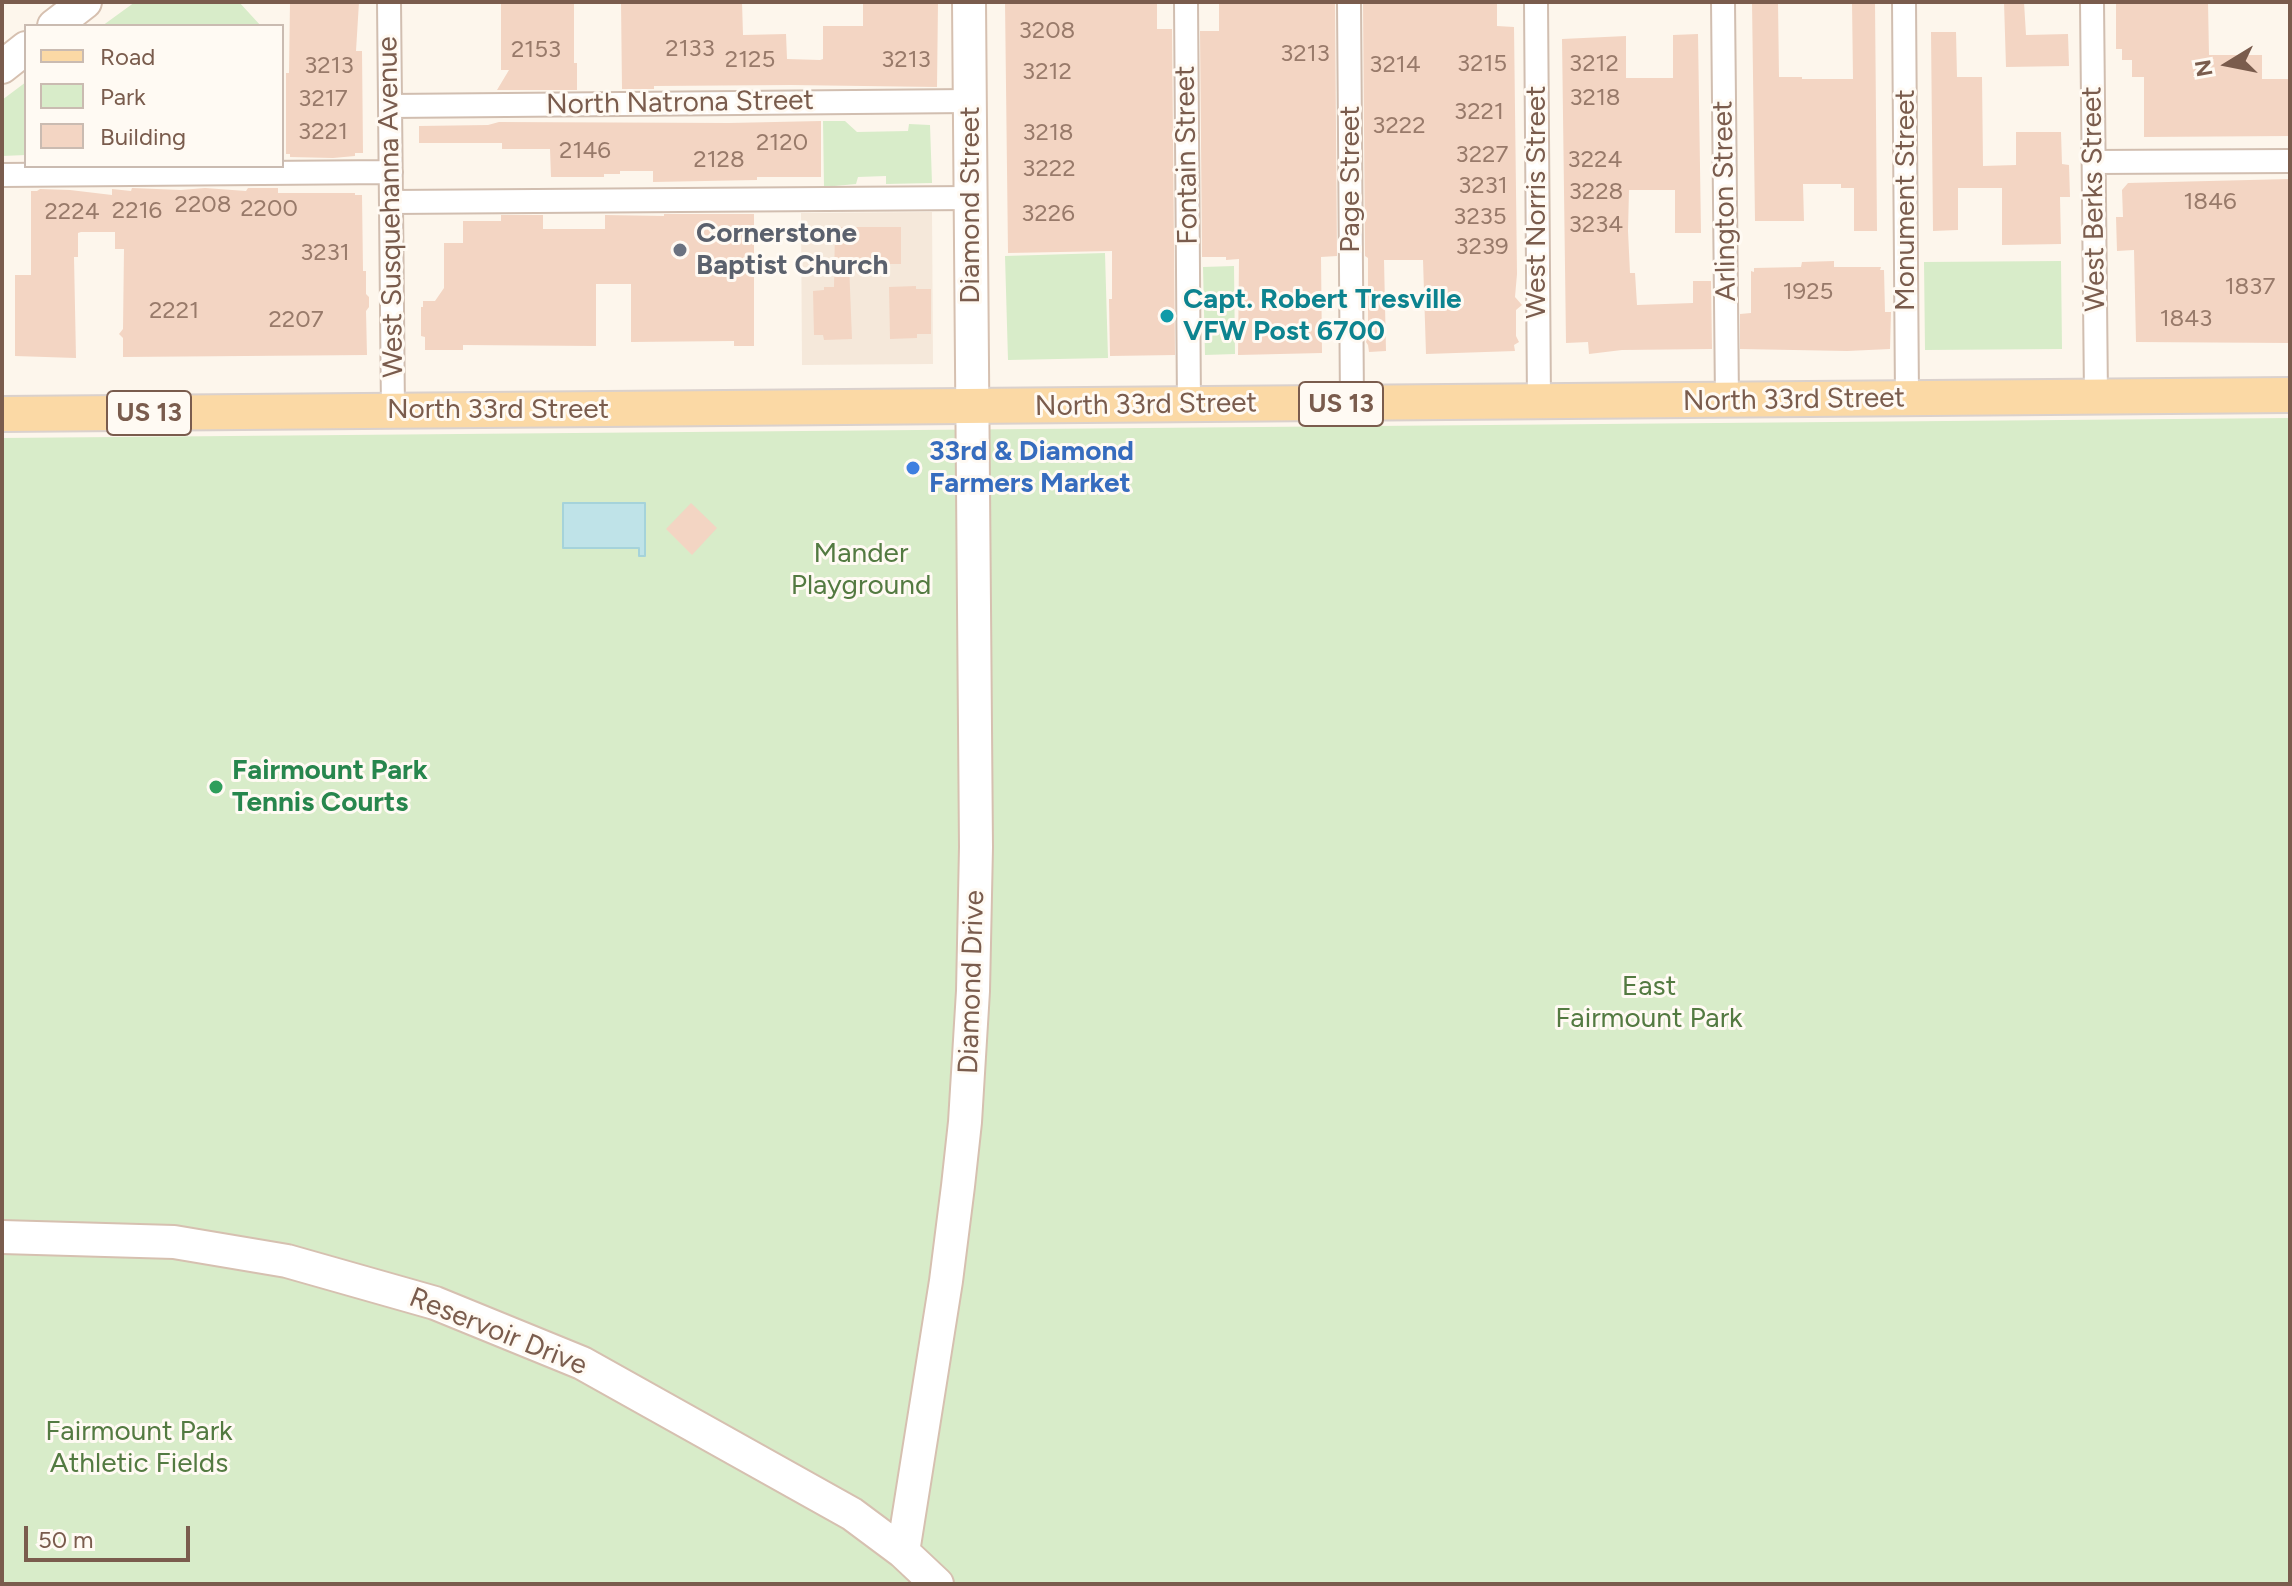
<!DOCTYPE html>
<html>
<head>
<meta charset="utf-8">
<style>
	body { margin:0 }
	#map { position:relative; width:2292px; height:1586px; overflow:hidden; background:#fdf6ec; font-family:Figtree,sans-serif }
	canvas { display:block }
	.frame { position:absolute; inset:0; border:4px solid #7a5c4d; pointer-events:none }
	.legend { position:absolute; left:24px; top:24px; width:260px; height:144px; box-sizing:border-box; background:#fffaf3; border:2px solid #cabbb1; margin:0; padding:10px 14px; list-style:none; font-size:24px; color:#7a5c4d }
	.legend li { display:flex; align-items:center; gap:16px; height:40px }
	.legend b { width:40px; border:2px solid #cabbb1 }
	.north { position:absolute; left:2188px; top:24px; width:80px; height:80px; -webkit-text-stroke:6px #fffaf3; paint-order:stroke; rotate:260deg; font-size:22px; font-weight:700; line-height:32px; text-align:center; color:#7a5c4d }
	.north::after { content:''; display:block; margin:auto; width:28px; height:36px; background:#7a5c4d; clip-path:polygon(50% 0,100% 100%,50% 72%,0 100%) }
	.scale { position:absolute; left:24px; top:1526px; width:166px; height:36px; box-sizing:border-box; border:4px solid #7a5c4d; border-top:0; padding-left:10px; font-size:24px; line-height:28px; white-space:nowrap; color:#7a5c4d; -webkit-text-stroke:6px #fffaf3; paint-order:stroke }
</style>
</head>
<body>
<div id="map">
<canvas width="2292" height="1586"></canvas>
<div class="frame"></div>
<ul class="legend">
<li><b style="height:10px;background:#fbd9a5"></b>Road</li>
<li><b style="height:22px;background:#d8ecc9"></b>Park</li>
<li><b style="height:22px;background:#f3d5c3"></b>Building</li>
</ul>
<div class="north">N</div>
<div class="scale">50 m</div>
</div>
<script>
const context = document.querySelector('canvas').getContext('2d');
context.lineJoin = 'round';
function paint(path, color) { context.fillStyle = color; context.fill(path, 'evenodd'); }
const poly = rows => new Path2D(rows.map(r => 'M' + r).join(''));
function strokePath(path, color, width, dash) { context.strokeStyle = color; context.lineWidth = width; context.lineCap = dash ? 'butt' : 'round'; context.setLineDash(dash || []); context.stroke(path); }
function drawText(font, color, halo, rows, align = 'center') {
  context.font = font + ' Figtree,sans-serif'; context.lineWidth = 6; context.setLineDash([]); context.textBaseline = 'middle'; context.strokeStyle = halo; context.fillStyle = color; for (const [text, x, y, turn = 0] of rows) {
    context.save(); context.translate(x, y); context.rotate((+turn || 0) * Math.PI / 180); context.textAlign = isNaN(turn) ? turn : align; if (halo) context.strokeText(text, 0, 0); context.fillText(text, 0, 0); context.restore();
  }
}
const residential = poly([
	[932,212,933,364,802,365,801,213]
]);
const green = poly([
	[135,2,239,2,261,26,102,26],
	[26,82,26,155,2,156,2,100],
	[823,121,845,121,857,132,908,131,909,124,930,125,932,183,886,184,886,176,858,177,856,184,824,187],
	[1105,253,1108,358,1008,360,1005,256],
	[2061,261,2062,349,1925,350,1924,262],
	[1234,266,1235,354,1205,355,1203,267],
	[2290,418,2290,1584,2,1584,2,438]
]);
const water = poly([
	[563,503,645,503,645,556,639,556,639,548,563,548,563,503]
]);
const building = poly([
	[290,2,359,2,356,51,362,51,363,153,355,153,355,156,333,158,290,157,290,154,286,154,286,73,289,73],
	[501,2,574,2,574,63,577,63,577,90,497,90,509,70,501,70],
	[621,2,742,2,743,35,786,34,787,59,820,60,823,59,823,26,863,26,863,2,938,2,937,87,791,85,654,86,654,89,622,89],
	[1005,2,1157,2,1157,29,1172,29,1175,355,1110,356,1109,299,1112,299,1112,251,1008,253],
	[1219,2,1335,2,1337,256,1321,257,1322,353,1238,355,1239,259,1226,260,1226,257,1202,257,1200,31,1219,31],
	[1363,2,1497,2,1497,26,1514,27,1517,274,1515,297,1522,305,1516,310,1516,336,1519,342,1514,345,1515,351,1426,354,1423,260,1384,260,1386,351,1369,352,1368,345,1366,342,1368,336,1368,258,1365,256],
	[1752,2,1778,2,1779,77,1802,77,1802,79,1853,79,1852,2,1875,2,1877,231,1854,231,1854,188,1841,188,1841,184,1803,184,1804,221,1755,221],
	[2004,2,2024,2,2026,35,2068,34,2069,66,2006,67],
	[2116,2,2208,2,2209,55,2262,55,2262,79,2290,79,2290,136,2144,137,2144,77,2132,77,2132,60,2122,60,2122,49,2116,49],
	[1931,32,1956,32,1957,77,1982,77,1983,166,2016,165,2016,132,2061,132,2062,164,2069,165,2070,197,2060,197,2061,244,2002,245,2002,188,1958,188,1958,230,1933,231],
	[1698,34,1701,233,1675,233,1675,190,1629,190,1628,231,1630,273,1635,273,1637,305,1693,303,1693,281,1711,281,1712,349,1622,350,1589,354,1588,342,1566,343,1562,39,1626,36,1626,78,1673,78,1673,35],
	[821,121,821,177,757,177,757,180,653,182,653,171,620,171,620,174,604,174,604,177,551,177,550,149,502,149,502,143,419,143,419,126,488,125,499,122,729,123],
	[2290,179,2290,343,2136,342,2134,250,2117,251,2116,217,2123,217,2122,190,2128,183],
	[132,188,181,190,205,188,246,191,248,188,278,188,278,193,355,193,355,195,362,195,363,271,366,271,366,294,369,297,369,307,366,311,367,355,123,357,123,338,119,334,123,329,124,249,115,249,115,232,81,232,78,233,78,257,74,257,76,358,15,356,15,275,31,275,31,191,37,191,40,189,70,190,112,195,112,189,131,191],
	[664,214,754,214,754,346,734,346,734,341,631,342,631,284,596,284,596,346,463,345,463,350,425,350,425,337,421,336,421,307,423,307,423,301,435,301,444,288,444,243,463,243,463,221,501,221,501,215,543,215,543,229,605,229,605,215,664,216],
	[835,227,901,227,901,264,849,264,852,339,824,340,823,335,814,335,813,291,824,290,824,287,834,287],
	[1834,261,1834,267,1881,267,1880,270,1884,270,1885,312,1891,312,1890,349,1847,351,1740,349,1740,314,1751,313,1751,271,1754,272,1754,268,1801,267,1802,262],
	[916,286,916,289,931,289,931,334,917,334,917,338,890,339,889,287],
	[691,503,717,528,692,555,666,529]
]);
const street = poly([
	[389,2,393,411],
	[1186,2,1189,405],
	[1349,2,1352,404],
	[1536,2,1539,402],
	[1723,2,1727,400],
	[1904,2,1907,398],
	[2092,2,2096,397],
	[390,106,970,101],
	[2094,162,2290,161],
	[2,175,391,172],
	[391,202,971,198]
]);
const secondary = poly([
	[54,26,85,2],
	[2,67,26,48],
	[2,1237,174,1242,287,1261,435,1303,582,1363,852,1514,903,1552,937,1584],
	[903,1552,946,1281,958,1186,965,1122,973,991,976,847,969,2]
]);
const primary = poly([
	[2,414,2290,395]
]);
const markers = [
	[680,250,8,"#6b7280"],
	[1167,316,8,"#0f9aa8"],
	[913,468,8,"#3f7fe0"],
	[216,787,8,"#2e9e5b"]
];
const numberNames = [
	["3208",1047,31],
	["2133",690,49],
	["2153",536,50],
	["3213",1305,54],
	["2125",750,60],
	["3213",906,60],
	["3215",1482,64],
	["3212",1594,64],
	["3214",1395,65],
	["3213",329,66],
	["3212",1047,72],
	["3218",1595,98],
	["3217",323,99],
	["3221",1479,112],
	["3222",1399,126],
	["3221",323,132],
	["3218",1048,133],
	["2120",782,143],
	["2146",585,151],
	["3227",1482,155],
	["2128",719,160],
	["3224",1595,160],
	["3222",1049,169],
	["3231",1483,186],
	["3228",1596,192],
	["1846",2210,202],
	["2208",203,205],
	["2200",269,209],
	["2216",137,211],
	["2224",72,212],
	["3226",1048,214],
	["3235",1480,217],
	["3234",1596,225],
	["3239",1482,247],
	["3231",325,253],
	["1837",2250,287],
	["1925",1808,292],
	["2221",174,311],
	["1843",2186,319],
	["2207",296,320]
];
const shields = [
	[1341,404,84],
	[149,413,84]
];
const shieldNames = [
	["US 13",1341,404],
	["US 13",149,413]
];
const streetNames = [
	["North Natrona Street",680,103,-1],
	["Fontain Street",1187,155,-91],
	["Page Street",1351,179,-90],
	["West Berks Street",2094,199,-91],
	["Monument Street",1906,200,-90],
	["Arlington Street",1725,201,-91],
	["West Norris Street",1537,202,-90],
	["Diamond Street",971,205,-90],
	["West Susquehanna Avenue",391,207,-91],
	["North 33rd Street",1794,400,-1],
	["North 33rd Street",1146,405,-1],
	["North 33rd Street",498,410],
	["Diamond Drive",972,982,-88],
	["Reservoir Drive",498,1332,22]
];
const worshipNames = [
	["Cornerstone",696,234],
	["Baptist Church",696,266]
];
const cultureNames = [
	["Capt. Robert Tresville",1183,300],
	["VFW Post 6700",1183,332]
];
const shopNames = [
	["33rd & Diamond",929,452],
	["Farmers Market",929,484]
];
const parkNames = [
	["Mander",861,554],
	["Playground",861,586],
	["East",1649,987],
	["Fairmount Park",1649,1019],
	["Fairmount Park",139,1432],
	["Athletic Fields",139,1464]
];
const leisureNames = [
	["Fairmount Park",232,771],
	["Tennis Courts",232,803]
];
paint(residential, '#f5e8da');
paint(green, '#d8ecc9');
paint(water, '#bfe3e8');
strokePath(water, '#a5d3da', 2);
paint(building, '#f3d5c3');
strokePath(street, '#d1beb0', 26);
strokePath(secondary, '#d6c0b0', 36);
strokePath(primary, '#dad1cd', 38);
strokePath(street, '#fff', 22);
strokePath(secondary, '#fff', 32);
strokePath(primary, '#fbd9a5', 34);
for (const [x, y, r, color] of markers) { const dot = new Path2D(); dot.arc(x, y, r, 0, 2 * Math.PI); context.fillStyle = color; context.fill(dot); strokePath(dot, '#fffaf3', 3); }
drawText('24px', '#987a6a', null, numberNames);
for (const [x, y, w] of shields) { const box = new Path2D(); box.roundRect(x - w / 2, y - 22, w, 44, 6); context.fillStyle = '#fffaf3'; context.fill(box); strokePath(box, '#7a5c4d', 2); }
drawText('bold 26px', '#7a5c4d', null, shieldNames);
drawText('28px', '#7a5c4d', '#fffaf3', streetNames);
drawText('bold 28px', '#5b616d', '#fffaf3', worshipNames, 'left');
drawText('bold 28px', '#0d838f', '#fffaf3', cultureNames, 'left');
drawText('bold 28px', '#366cbe', '#fffaf3', shopNames, 'left');
drawText('28px', '#537a41', '#fffaf3', parkNames);
drawText('bold 28px', '#27864d', '#fffaf3', leisureNames, 'left');
</script>
</body>
</html>
